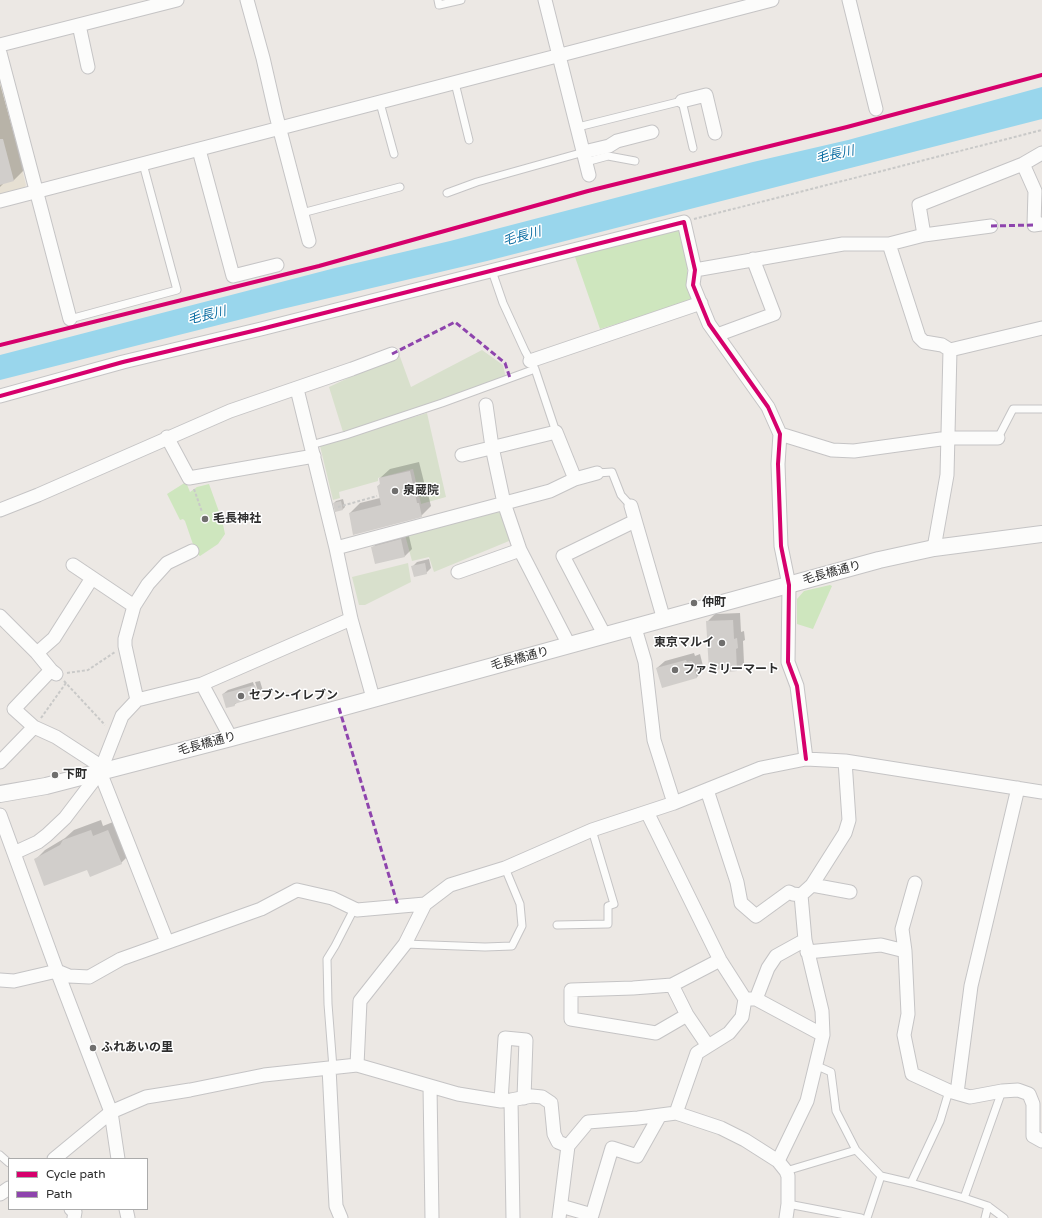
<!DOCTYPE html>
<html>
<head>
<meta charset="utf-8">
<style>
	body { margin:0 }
	#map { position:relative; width:1042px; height:1218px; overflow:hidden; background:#ece8e4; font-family:"Varela Round",sans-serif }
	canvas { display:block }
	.legend { position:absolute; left:8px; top:1158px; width:140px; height:52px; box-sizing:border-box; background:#fff; border:1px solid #ababab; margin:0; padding:5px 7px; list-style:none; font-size:12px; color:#2e2e2e }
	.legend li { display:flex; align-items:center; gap:8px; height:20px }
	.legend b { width:20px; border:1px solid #ababab }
</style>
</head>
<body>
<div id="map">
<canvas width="1042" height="1218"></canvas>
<ul class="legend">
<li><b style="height:5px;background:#d6006c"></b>Cycle path</li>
<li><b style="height:5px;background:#8e44ad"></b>Path</li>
</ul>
</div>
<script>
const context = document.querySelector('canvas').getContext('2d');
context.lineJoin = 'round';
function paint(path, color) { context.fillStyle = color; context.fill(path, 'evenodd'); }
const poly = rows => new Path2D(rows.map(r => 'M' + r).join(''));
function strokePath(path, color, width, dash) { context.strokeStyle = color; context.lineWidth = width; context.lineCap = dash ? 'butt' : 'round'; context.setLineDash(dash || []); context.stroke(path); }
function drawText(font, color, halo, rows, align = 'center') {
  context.font = font + ' "Varela Round","Noto Sans JP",sans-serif'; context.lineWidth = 3; context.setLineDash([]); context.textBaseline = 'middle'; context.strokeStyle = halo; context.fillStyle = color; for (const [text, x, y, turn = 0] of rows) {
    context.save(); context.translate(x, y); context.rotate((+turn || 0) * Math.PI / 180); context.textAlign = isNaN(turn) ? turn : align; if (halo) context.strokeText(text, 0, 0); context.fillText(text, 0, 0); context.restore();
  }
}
const education = poly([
	[0,81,26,185,23,191,0,197]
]);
const green = poly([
	[679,228,687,255,687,285,695,300,600,329,574,254],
	[186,482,190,492,197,487,209,484,222,520,225,534,218,544,200,556,196,553,185,521,183,519,180,520,167,494],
	[830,585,832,586,813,629,797,624,797,599,804,591]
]);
const cemetery = poly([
	[482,350,503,365,506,378,425,406,343,432,329,387,399,354,411,387],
	[427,413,446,497,421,504,413,469,378,478,378,481,339,492,340,498,333,500,320,446],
	[496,511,500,513,511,537,509,541,434,572,429,557,412,561,405,535],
	[408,563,411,582,365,605,359,605,352,577]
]);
const water = poly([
	[1042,87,1042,119,487,261,278,310,0,380,0,355,335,268,450,241,753,162,848,140]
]);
const shadow = poly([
	[0,84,24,170,14,180,4,183,0,187],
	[419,462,427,494,428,494,431,506,421,516,350,513,360,503,380,498,378,486,381,483,380,478,390,469],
	[343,499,345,507,343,509,336,511,334,503,336,501],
	[408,532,412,549,405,556,373,547,380,540],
	[429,559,431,568,426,573,412,567,417,562],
	[740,613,741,632,744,631,745,640,743,641,744,663,737,670,728,668,707,622,715,614],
	[694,653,695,656,700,654,704,670,696,678,657,668,665,661],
	[260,681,263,691,258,696,238,702,234,705,223,694,228,690,253,682,257,694,259,694,255,682],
	[101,820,103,826,118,820,131,853,121,863,88,869,35,860,45,850,65,838,74,830]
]);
const building = poly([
	[0,139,3,139,14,181,0,185],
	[410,471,417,503,419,503,422,517,353,535,349,513,381,505,377,486,380,485,379,478],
	[341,501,343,510,335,512,333,503],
	[401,539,405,557,375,564,371,547],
	[425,563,427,574,414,577,411,566],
	[733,620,734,639,737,638,738,648,736,649,737,671,728,672,728,669,709,670,706,621],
	[686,660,687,662,692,661,697,678,662,688,656,668],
	[255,685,258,697,234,704,235,706,226,708,222,694],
	[91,830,93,836,108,830,122,864,90,877,87,870,44,886,34,859,60,845,63,840]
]);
const path = poly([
	[694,219,1042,130],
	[194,489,202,512],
	[338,507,377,496],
	[67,673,88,670,115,652],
	[64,681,105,725],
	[41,718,66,683]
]);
const service = poly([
	[438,0,439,5,461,0],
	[455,83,469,140],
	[380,103,394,154],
	[578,127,682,101,693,148],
	[586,162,608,156,635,161],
	[447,193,477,182,584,152],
	[302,213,400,187],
	[492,271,503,303,525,351,535,369,556,432],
	[70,319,177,290,143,164],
	[998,438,1013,409,1042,409],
	[311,445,346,435,442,403,535,369],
	[597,473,612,472,621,495,631,506],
	[557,925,608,924,608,906,614,904,592,830],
	[405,944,485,947,512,946,522,926,520,904,505,868],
	[815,1065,831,1072,836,1111,856,1150,881,1176,911,1183,940,1121,949,1091],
	[333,1068,328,1004,327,959,335,946,354,909],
	[1002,1091,964,1198,988,1206,1004,1218],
	[0,1155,9,1163],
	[786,1171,856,1150],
	[911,1183,964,1198],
	[788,1204,861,1218],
	[867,1218,881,1176],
	[985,1218,988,1206]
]);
const minor = poly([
	[247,0,263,58,276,115,309,241],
	[545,0,589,175],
	[849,0,876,109],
	[79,25,88,67],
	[0,45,177,0],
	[0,53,70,319],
	[682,101,706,95,715,133],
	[199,150,233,276,277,265],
	[584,152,609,146,617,141,652,132],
	[1023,164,1035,191,1034,225,1042,224],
	[0,201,772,0],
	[924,235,919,205,1023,164,1042,153],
	[889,244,919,337,924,342,942,345,950,350,1042,328],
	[695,270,843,244,889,244,924,235,991,226],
	[717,335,774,314,753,259],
	[530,361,701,303],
	[297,389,336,548,351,619,373,698],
	[0,396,123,362,261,329,684,222,695,270,693,285,709,324,768,407,780,434,778,464,781,546,789,585,788,662,797,686,806,759],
	[486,405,492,447,504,503,520,550,569,645],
	[780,434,832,450,854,451,948,438,998,438],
	[167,437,189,478,314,456],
	[462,455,556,432,575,479],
	[631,506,664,620],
	[0,510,38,495,230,411,352,369,392,354],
	[336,548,550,491,575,479,597,473],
	[934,548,947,475,950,350],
	[73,565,134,606],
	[458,572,520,550],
	[0,616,37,653,51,670,56,674],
	[635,628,645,662,654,740,674,803],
	[605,636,563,556,635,521],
	[37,653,54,638,92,578],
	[51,670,14,709,34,727,56,737,102,767],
	[202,684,351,619],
	[137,700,125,646,125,639,134,606,148,584,167,563,192,551],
	[0,762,34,727],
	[707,790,737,882,741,903,756,916,789,892,793,894,801,895,812,885,850,892],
	[647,812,720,960,745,999,742,1017,729,1033,697,1053,676,1113],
	[0,815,57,971,111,1112,118,1159],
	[14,853,38,842,47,835,65,818,100,772],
	[915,883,902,929,905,951,908,1014,904,1035,912,1074,949,1091,970,1097,1002,1091,1018,1090,1029,1094,1033,1104,1033,1136,1042,1141],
	[812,885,845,833,849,820,845,761],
	[167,942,100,772,122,716,137,700,202,684,231,738],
	[807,952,881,945,905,951],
	[0,980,14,981,57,971,69,976,89,977,121,959,261,909,297,890,332,898,357,910,425,904,450,885,505,868,592,830,674,803,761,768,806,759,845,761,1042,792],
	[672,985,687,1015,656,1033,571,1019,571,990,633,988,672,985,720,960],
	[745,999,756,999,823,1035],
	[756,999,768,968,776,956,805,940],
	[687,1015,708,1046],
	[357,1065,360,1001,405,944,425,904],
	[329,1068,336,1206,341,1218],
	[430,1086,432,1218],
	[957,1093,971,986,1018,788],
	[511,1100,513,1218],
	[501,1101,505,1038,526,1040,524,1098],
	[568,1146,588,1122,638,1118,676,1113,721,1128,745,1140,778,1161,807,1101,823,1035,822,1011,805,940,801,895],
	[54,1159,111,1112,146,1097,190,1090,264,1075,357,1065,458,1094,501,1101,511,1100,532,1096,542,1097,551,1103,554,1134,558,1142,568,1146,559,1218],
	[778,1161,786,1171,788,1176,788,1204,786,1218],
	[0,1194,9,1188],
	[561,1206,592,1215,612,1148,637,1156,660,1115],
	[71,1209,75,1212,74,1218],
	[126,1209,128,1218]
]);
const tertiary = poly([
	[0,794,46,786,231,738,879,560,934,548,1042,534]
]);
const quiet = poly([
	[991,226,1034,225],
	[392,354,455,322,505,363,510,378],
	[339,708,398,906]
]);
const cycleway = poly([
	[0,345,319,266,588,191,847,127,1042,75],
	[0,396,123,362,261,329,684,222,695,270,693,285,709,324,768,407,780,434,778,464,781,546,789,585,788,662,797,686,806,759]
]);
const markers = [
	[395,491,4,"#706f6e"],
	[205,519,4,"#706f6e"],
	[694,603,4,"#706f6e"],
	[722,643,4,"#706f6e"],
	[675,670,4,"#706f6e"],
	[241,696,4,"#706f6e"],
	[55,775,4,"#706f6e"],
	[93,1048,4,"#706f6e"]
];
const poiNames = [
	["泉蔵院",403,491],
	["毛長神社",213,519],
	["仲町",702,603],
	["東京マルイ",714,643,"right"],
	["ファミリーマート",683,670],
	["セブン-イレブン",249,696],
	["下町",63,775],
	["ふれあいの里",101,1048]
];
const streetNames = [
	["毛長橋通り",832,573,-15],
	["毛長橋通り",520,659,-15],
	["毛長橋通り",207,744,-15]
];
const waterNames = [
	["毛長川",835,155,-12],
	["毛長川",522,237,-15],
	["毛長川",207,316,-13]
];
paint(education, '#e6e0d3');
paint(green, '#cee6be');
paint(cemetery, '#d8e0cc');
paint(water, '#99d6ec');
paint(shadow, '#0003');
paint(building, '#d1cecb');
strokePath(service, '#c5c4c5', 9);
strokePath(minor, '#c5c4c5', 15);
strokePath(tertiary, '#c5c4c5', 18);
strokePath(path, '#c9c9c8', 2, [3, 2]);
strokePath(service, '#fcfcfb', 7);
strokePath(minor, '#fcfcfb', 13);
strokePath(tertiary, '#fcfcfb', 16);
strokePath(quiet, '#8e44ad', 3, [6, 3]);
strokePath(cycleway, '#d6006c', 4);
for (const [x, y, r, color] of markers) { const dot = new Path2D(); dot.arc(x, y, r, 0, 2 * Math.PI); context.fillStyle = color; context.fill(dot); strokePath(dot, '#fff', 1.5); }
drawText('bold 12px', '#2e2e2e', '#fff', poiNames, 'left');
drawText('12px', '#2e2e2e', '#fff', streetNames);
drawText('italic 13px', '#0d6fa3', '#fff', waterNames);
</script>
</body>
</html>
